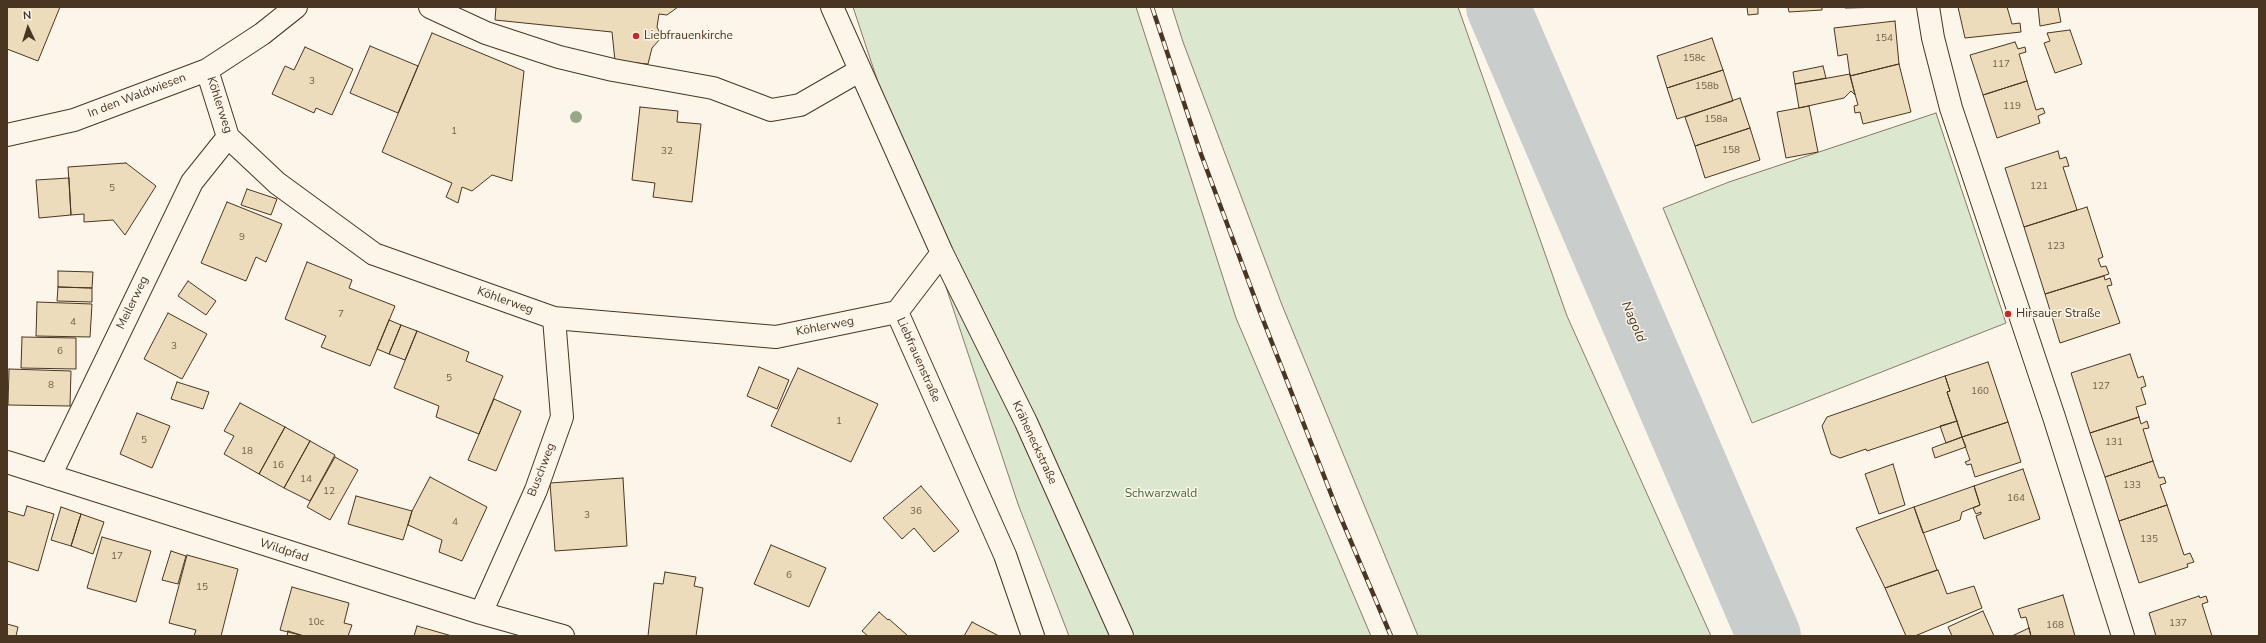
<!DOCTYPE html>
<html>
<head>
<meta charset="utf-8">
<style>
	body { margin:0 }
	#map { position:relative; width:2266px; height:643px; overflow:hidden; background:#fbf6e9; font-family:"Nunito Sans",sans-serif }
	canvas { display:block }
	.frame { position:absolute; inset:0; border:8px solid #4a3520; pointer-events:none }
	.north { position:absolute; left:8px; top:8px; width:40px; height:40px; -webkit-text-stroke:3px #fbf6e9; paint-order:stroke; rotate:356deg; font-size:11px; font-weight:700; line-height:16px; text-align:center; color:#4a3520 }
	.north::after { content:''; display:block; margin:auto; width:14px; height:18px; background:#4a3520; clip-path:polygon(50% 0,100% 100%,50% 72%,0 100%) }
</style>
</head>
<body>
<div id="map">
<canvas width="2266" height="643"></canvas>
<div class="frame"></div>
<div class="north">N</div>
</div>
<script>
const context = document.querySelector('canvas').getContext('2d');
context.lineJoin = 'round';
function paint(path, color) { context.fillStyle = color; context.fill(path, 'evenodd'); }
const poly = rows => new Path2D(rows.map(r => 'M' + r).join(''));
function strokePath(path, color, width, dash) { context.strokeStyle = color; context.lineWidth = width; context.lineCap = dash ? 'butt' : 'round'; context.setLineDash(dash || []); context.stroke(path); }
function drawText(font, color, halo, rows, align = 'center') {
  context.font = font + ' "Nunito Sans",sans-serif'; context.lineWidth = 3; context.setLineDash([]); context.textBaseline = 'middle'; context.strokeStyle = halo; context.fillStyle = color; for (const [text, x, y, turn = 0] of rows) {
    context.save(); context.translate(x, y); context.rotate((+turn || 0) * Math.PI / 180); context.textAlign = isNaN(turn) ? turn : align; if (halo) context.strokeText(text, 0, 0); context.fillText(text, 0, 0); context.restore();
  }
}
const green = poly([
	[853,7,1136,7,1236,318,1371,636,1069,636,1018,504,853,7],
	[1172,7,1458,7,1567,316,1711,636,1418,636,1282,305,1183,42,1172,7],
	[1936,113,2006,323,1752,423,1663,208,1729,182,1936,113]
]);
const river = poly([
	[1498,7,1769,636]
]);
const building = poly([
	[7,7,60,7,38,61,7,49,7,7],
	[496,7,678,7,667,15,659,14,657,27,660,33,660,39,652,48,648,64,615,61,612,32,495,20,496,7],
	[1747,7,1758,7,1758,14,1748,15,1747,7],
	[1788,7,1822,7,1822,10,1789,12,1788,7],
	[1845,7,1887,7,1845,8,1845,7],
	[1958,7,2007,7,2012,24,2020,23,2021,32,1965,38,1958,7],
	[2038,7,2058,7,2061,22,2040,26,2038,7],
	[1895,21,1899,64,1850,76,1847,54,1838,56,1834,28,1895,21],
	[2070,30,2082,64,2055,73,2044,43,2050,41,2047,33,2070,30],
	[432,33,524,71,512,181,492,175,472,191,462,187,458,203,446,197,452,183,382,152,432,33],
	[1712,38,1723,70,1667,88,1657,56,1712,38],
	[2015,42,2018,49,2025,47,2026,52,2019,54,2027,81,1983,95,1970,55,2015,42],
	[370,46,418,66,398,113,350,93,370,46],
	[305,47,353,69,332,115,316,108,314,113,272,94,285,66,294,70,305,47],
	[1899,64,1911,112,1863,124,1860,112,1855,113,1854,106,1858,105,1850,76,1899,64],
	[1823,66,1826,78,1795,84,1793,72,1823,66],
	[1723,70,1733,101,1677,119,1667,88,1723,70],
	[1850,74,1855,95,1851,91,1844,98,1799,108,1795,84,1850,74],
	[2027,81,2036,110,2043,108,2045,113,2038,116,2040,123,1997,138,1983,95,2027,81],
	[1740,98,1750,128,1695,146,1685,117,1740,98],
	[1809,106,1818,152,1786,158,1777,112,1809,106],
	[640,107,678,111,677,122,701,124,692,202,653,197,655,183,632,180,640,107],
	[1750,128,1760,160,1705,178,1695,146,1750,128],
	[2058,151,2060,159,2066,157,2069,166,2063,167,2077,210,2024,227,2005,168,2058,151],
	[126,163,156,186,125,235,113,220,84,222,84,214,71,215,68,167,126,163],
	[69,178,71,215,39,218,36,180,69,178],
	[247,189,277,199,271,215,241,205,247,189],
	[227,202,282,224,266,262,256,257,246,281,201,263,227,202],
	[2087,207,2103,257,2098,259,2101,267,2106,266,2109,274,2045,294,2024,227,2087,207],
	[307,262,352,280,349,288,395,306,370,366,321,347,326,336,285,319,307,262],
	[58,271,93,272,92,288,58,287,58,271],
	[2104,276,2105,280,2110,278,2112,285,2107,286,2120,323,2060,343,2045,294,2104,276],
	[188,281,216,301,206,315,178,296,188,281],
	[58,287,92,288,92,302,57,301,58,287],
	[37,302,92,304,90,337,36,336,37,302],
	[168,313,207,334,182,379,144,359,168,313],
	[389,320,401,325,389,354,377,349,389,320],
	[401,325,417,331,405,360,389,354,401,325],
	[417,331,469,352,466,361,503,376,479,434,436,417,439,406,394,388,417,331],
	[22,337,76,338,76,369,21,368,22,337],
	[2130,354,2138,378,2143,376,2146,386,2141,388,2146,404,2136,407,2139,417,2090,433,2071,373,2130,354],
	[1988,362,2008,422,1962,437,1947,392,1950,391,1945,376,1988,362],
	[759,367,789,380,777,409,747,396,759,367],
	[798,368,878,404,851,462,771,426,798,368],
	[9,369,71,371,70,406,8,405,9,369],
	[1945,376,1950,391,1947,392,1957,421,1867,451,1866,449,1840,458,1831,454,1822,426,1827,417,1945,376],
	[177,382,209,392,203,409,171,399,177,382],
	[494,399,521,411,496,471,468,460,494,399],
	[240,403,285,427,259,474,224,454,234,436,224,431,240,403],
	[137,413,170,426,152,468,120,454,137,413],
	[2139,417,2141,424,2147,421,2149,428,2143,429,2153,461,2105,477,2090,433,2139,417],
	[1957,421,1962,437,1946,443,1940,426,1957,421],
	[2008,422,2021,462,1975,477,1971,464,1967,465,1965,462,1970,460,1962,437,2008,422],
	[285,427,310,441,284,488,259,474,285,427],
	[1962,437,1966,447,1935,458,1932,448,1962,437],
	[310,441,335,455,310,501,284,488,310,441],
	[335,457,358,470,330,520,307,507,335,457],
	[2153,461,2159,478,2164,477,2166,483,2160,485,2167,505,2119,521,2105,477,2153,461],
	[1893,464,1905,505,1879,514,1865,474,1893,464],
	[2023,469,2040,519,1984,539,1976,516,1981,514,1981,512,1976,514,1973,508,1980,505,1974,486,2023,469],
	[430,477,487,507,462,561,439,552,442,540,408,525,412,511,430,477],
	[623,478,627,546,555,551,550,483,623,478],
	[921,486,959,531,934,552,914,528,902,539,883,518,921,486],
	[1974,486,1980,505,1962,512,1960,520,1923,533,1914,507,1974,486],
	[356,496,412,511,403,540,348,524,356,496],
	[2167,505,2184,555,2190,553,2194,562,2187,564,2188,567,2139,583,2119,521,2167,505],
	[27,506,54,514,38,571,7,561,7,511,24,516,27,506],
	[61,507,81,514,71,546,51,540,61,507],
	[1914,507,1937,570,1885,588,1856,528,1914,507],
	[81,514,104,522,93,554,71,546,81,514],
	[102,537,151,551,136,602,87,588,102,537],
	[771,545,826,568,809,607,754,584,771,545],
	[171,551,186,556,178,584,162,580,171,551],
	[187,555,238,569,221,636,194,636,196,630,169,623,187,555],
	[1938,570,1947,594,1974,586,1982,608,1915,636,1906,636,1885,588,1938,570],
	[665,572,696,577,694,586,703,588,696,636,648,636,654,583,663,584,665,572],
	[292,587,349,603,344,623,352,625,348,636,304,636,280,630,292,587],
	[2063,595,2075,636,2031,636,2026,617,2021,618,2018,609,2063,595],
	[2199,596,2200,598,2206,596,2208,602,2202,604,2212,636,2156,636,2149,613,2199,596],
	[1983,611,1994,636,1952,636,1948,627,1983,611],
	[879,612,888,620,889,619,908,636,868,636,862,631,879,612],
	[972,622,999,636,964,636,972,622],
	[7,624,18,627,16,636,7,636,7,624],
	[417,626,452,636,414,636,417,626],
	[2029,628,2031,636,2012,636,2029,628],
	[288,631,304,636,287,636,288,631]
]);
const minor = poly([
	[430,7,486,33,559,57,613,70,713,88,771,110,800,105,859,71],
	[832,7,942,253,1026,422,1122,636],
	[207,70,228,137,277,183,374,254,554,318,776,337,897,312],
	[7,135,74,120,207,70,262,34,296,7],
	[897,312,1005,555,1033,636],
	[897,312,942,253],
	[7,462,481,613,563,636],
	[50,476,192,182,228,137],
	[481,613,536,490,562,417,554,318]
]);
const major = poly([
	[1928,7,1933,38,1951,108,2054,417,2123,636]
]);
const rail = poly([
	[1152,7,1201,154,1260,312,1335,504,1391,636]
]);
const trees = [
	[576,117]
];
const markers = [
	[636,36,4,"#c62828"],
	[2008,314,4,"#c62828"]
];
const numberNames = [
	["154",1884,39],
	["158c",1694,59],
	["117",2001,65],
	["3",312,82],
	["158b",1707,87],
	["119",2012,107],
	["158a",1716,120],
	["1",454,132],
	["158",1731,151],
	["32",667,152],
	["121",2039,187],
	["5",112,189],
	["9",242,238],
	["123",2056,247],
	["7",341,315],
	["4",73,323],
	["3",174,347],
	["6",60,352],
	["5",449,379],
	["8",51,386],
	["127",2101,387],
	["160",1980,392],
	["1",839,422],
	["5",144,441],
	["131",2114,443],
	["18",247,452],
	["16",278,466],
	["14",306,480],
	["133",2132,486],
	["12",329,492],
	["164",2016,499],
	["36",916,512],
	["3",587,516],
	["4",455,523],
	["135",2149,540],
	["17",117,557],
	["6",789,576],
	["15",202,588],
	["10c",316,623],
	["137",2178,624],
	["168",2055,626]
];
const poiNames = [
	["Liebfrauenkirche",644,36],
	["Hirsauer Straße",2016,314]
];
const streetNames = [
	["In den Waldwiesen",137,96,-21],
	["Köhlerweg",219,105,72],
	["Köhlerweg",505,301,20],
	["Meilerweg",133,303,-64],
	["Köhlerweg",825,327,-11],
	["Liebfrauenstraße",918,360,66],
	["Kräheneckstraße",1034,443,65],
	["Buschweg",542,470,-69],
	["Wildpfad",284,551,18]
];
const parkNames = [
	["Schwarzwald",1161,494]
];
const waterNames = [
	["Nagold",1633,322,67]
];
paint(green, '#dce7d0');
strokePath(green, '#887966', 1);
strokePath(river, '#c9cecd', 64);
paint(building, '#ecdcbc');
strokePath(building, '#4a3520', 1);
strokePath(minor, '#4a3520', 24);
strokePath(major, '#4a3520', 24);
strokePath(minor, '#fbf6e9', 22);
strokePath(major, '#fbf6e9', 22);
strokePath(rail, '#4a3520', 4.5);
strokePath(rail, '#fbf6e9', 3, [9]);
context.fillStyle = '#96a887';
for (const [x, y] of trees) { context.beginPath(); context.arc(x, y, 6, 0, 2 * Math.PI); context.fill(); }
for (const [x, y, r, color] of markers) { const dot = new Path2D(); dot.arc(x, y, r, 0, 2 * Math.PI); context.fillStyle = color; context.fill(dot); strokePath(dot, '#fbf6e9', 1.5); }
drawText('10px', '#725f47', null, numberNames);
drawText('12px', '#4a3520', '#fbf6e9', poiNames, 'left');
drawText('12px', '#4a3520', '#fbf6e9', streetNames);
drawText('12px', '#436837', '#fbf6e9', parkNames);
drawText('italic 13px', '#4a3520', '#fbf6e9', waterNames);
</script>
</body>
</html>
